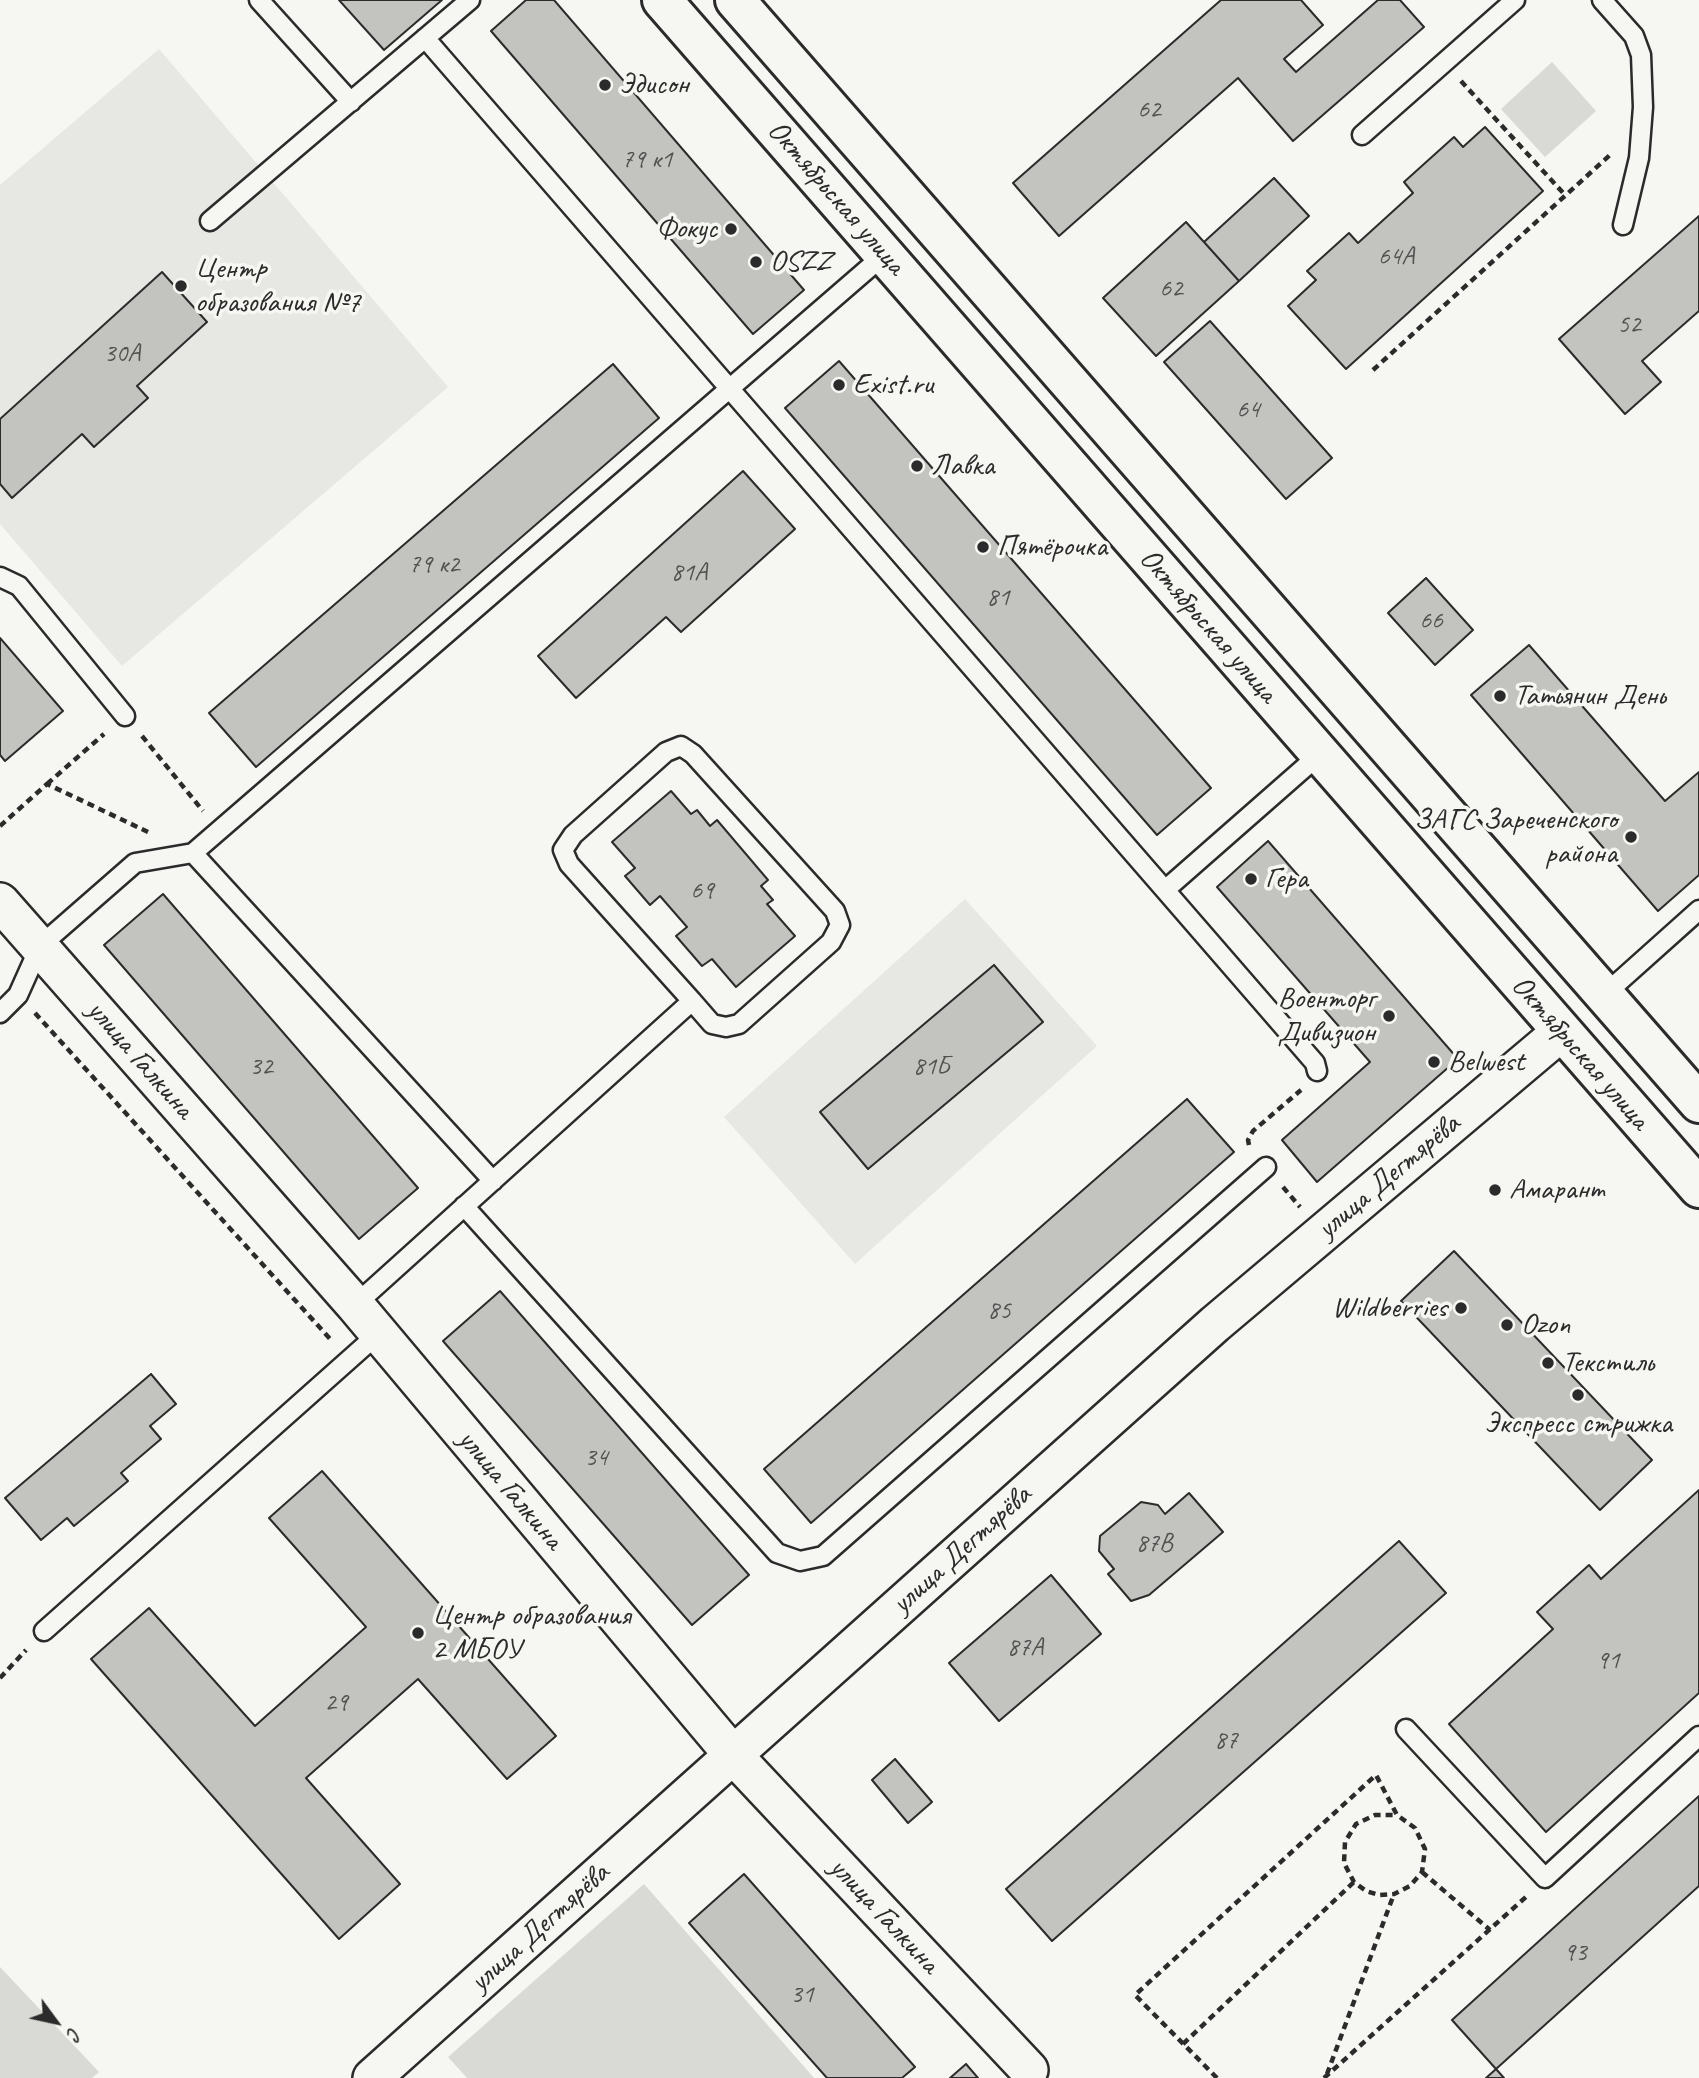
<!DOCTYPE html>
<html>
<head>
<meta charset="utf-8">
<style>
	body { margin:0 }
	#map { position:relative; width:1699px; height:2078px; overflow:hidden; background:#f6f6f2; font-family:Caveat,sans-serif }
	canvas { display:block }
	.north { position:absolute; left:21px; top:1987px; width:70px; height:70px; -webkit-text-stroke:5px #f6f6f2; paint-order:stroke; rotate:123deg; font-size:19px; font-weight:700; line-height:28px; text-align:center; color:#2b2b2b }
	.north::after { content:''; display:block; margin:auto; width:24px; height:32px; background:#2b2b2b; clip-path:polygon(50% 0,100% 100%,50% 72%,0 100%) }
</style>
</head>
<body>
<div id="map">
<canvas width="1699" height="2078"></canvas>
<div class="north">С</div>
</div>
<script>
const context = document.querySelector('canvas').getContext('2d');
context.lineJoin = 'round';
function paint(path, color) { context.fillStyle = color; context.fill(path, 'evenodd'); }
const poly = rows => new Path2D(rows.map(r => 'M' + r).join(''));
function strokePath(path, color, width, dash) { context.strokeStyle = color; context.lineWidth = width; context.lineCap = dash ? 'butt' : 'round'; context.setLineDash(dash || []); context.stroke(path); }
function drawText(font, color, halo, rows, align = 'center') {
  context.font = font + ' Caveat,sans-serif'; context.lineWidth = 7; context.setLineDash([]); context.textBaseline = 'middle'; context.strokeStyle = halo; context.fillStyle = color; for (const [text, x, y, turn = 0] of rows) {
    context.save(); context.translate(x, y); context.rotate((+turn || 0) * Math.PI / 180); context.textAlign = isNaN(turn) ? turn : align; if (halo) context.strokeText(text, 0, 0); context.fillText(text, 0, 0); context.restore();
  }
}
const built = poly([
	[159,49,448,387,122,666,0,524,0,185],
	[965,899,1097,1046,855,1264,724,1117]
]);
const green = poly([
	[1552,62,1596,111,1545,157,1501,109],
	[644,1884,814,2078,467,2078,448,2057],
	[0,1967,99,2072,92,2078,0,2078]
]);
const building = poly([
	[339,0,442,0,384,50,339,0],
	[526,0,554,0,804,290,753,334,491,31,526,0],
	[1221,0,1301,0,1323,25,1284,59,1296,72,1378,0,1400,0,1424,27,1293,141,1238,78,1059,236,1013,183,1221,0],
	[1485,127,1543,191,1346,369,1288,306,1316,280,1307,271,1349,233,1358,243,1413,193,1404,182,1454,137,1463,147,1485,127],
	[1274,178,1309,216,1239,281,1204,242,1274,178],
	[1699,216,1699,311,1642,361,1661,382,1625,414,1559,339,1699,216],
	[1186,222,1239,281,1156,356,1103,298,1186,222],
	[162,272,207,322,137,386,148,398,94,447,82,434,12,498,0,484,0,419,162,272],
	[1210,321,1332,458,1286,499,1164,362,1210,321],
	[839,361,1211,788,1157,835,785,408,839,361],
	[613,364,659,418,256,767,209,713,613,364],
	[743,471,795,529,681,632,666,617,576,698,538,656,743,471],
	[1426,578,1473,630,1435,665,1388,613,1426,578],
	[0,638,63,711,5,761,0,755,0,638],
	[1529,645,1665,801,1699,772,1699,875,1658,911,1471,695,1529,645],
	[671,791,691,814,697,810,710,826,717,820,768,880,761,886,773,900,767,904,795,936,736,987,712,959,702,966,676,936,687,927,660,896,650,905,625,876,635,868,612,842,671,791],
	[1268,841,1458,1059,1317,1182,1282,1140,1370,1062,1217,887,1268,841],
	[163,894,418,1188,359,1239,104,945,163,894],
	[994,965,1043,1022,868,1169,820,1112,994,965],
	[1187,1099,1234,1152,811,1523,764,1469,1187,1099],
	[1454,1251,1652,1460,1600,1510,1401,1301,1454,1251],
	[500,1291,749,1575,692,1625,443,1341,500,1291],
	[151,1374,176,1404,150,1426,161,1439,121,1473,128,1481,74,1526,67,1518,41,1540,5,1498,151,1374],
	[322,1471,556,1736,507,1779,418,1679,306,1778,400,1884,339,1939,91,1659,149,1608,255,1726,366,1627,269,1518,322,1471],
	[1699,1490,1699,1693,1546,1832,1449,1724,1553,1629,1537,1612,1589,1565,1601,1579,1699,1490],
	[1189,1493,1223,1532,1149,1595,1131,1601,1108,1574,1114,1569,1099,1551,1100,1536,1141,1502,1158,1505,1165,1514,1189,1493],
	[1399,1541,1446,1593,1052,1941,1006,1889,1399,1541],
	[1051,1575,1101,1634,999,1721,949,1663,1051,1575],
	[895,1759,932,1802,908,1823,872,1780,895,1759],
	[1699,1796,1699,1886,1496,2069,1452,2020,1699,1796],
	[744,1874,915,2067,902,2078,827,2078,689,1923,744,1874],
	[966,2064,978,2078,950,2078,966,2064],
	[1496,2069,1504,2078,1486,2078,1496,2069]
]);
const path = poly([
	[1461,81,1565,195],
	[1373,370,1610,155],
	[142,736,203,811],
	[47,784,104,734],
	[0,826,47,784,148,832],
	[35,1013,332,1341],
	[1249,1145,1248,1140,1253,1131,1301,1090],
	[1283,1187,1300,1207],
	[0,1678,26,1650],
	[1422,1872,1490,1930],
	[1183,2044,1354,1882],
	[1327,2074,1394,1894],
	[1217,2078,1135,1995,1376,1775,1397,1815,1415,1828,1425,1849,1422,1872,1410,1886,1394,1894,1379,1895,1366,1891,1354,1882,1344,1863,1345,1842,1356,1824,1375,1815,1397,1815],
	[1324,2078,1527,1896]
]);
const lane = poly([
	[259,0,351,102],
	[1602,0,1634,36,1641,55,1643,107,1639,158,1623,225],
	[425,38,1165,890,1320,754],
	[1362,135,1515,0],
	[210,221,470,0],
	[0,577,19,586,125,716],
	[193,853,493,1181],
	[1165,890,1315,1063,1317,1071],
	[1604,995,1699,910],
	[0,1013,18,995,40,946,135,863,193,853,885,254],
	[464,1206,777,1553,800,1561,823,1556,1266,1167],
	[355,1305,692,1001,569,864,563,850,573,835,666,752,681,746,693,754,835,911,840,925,831,942,739,1024,726,1027,712,1024,692,1001],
	[44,1631,379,1333],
	[1406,1729,1545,1878,1699,1736]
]);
const street = poly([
	[0,902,355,1305,733,1755,1029,2070],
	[372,2078,1215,1324,1561,1032]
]);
const primary = poly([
	[662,0,1699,1188],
	[735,0,1699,1103]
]);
const markers = [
	[605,85,7,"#2b2b2b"],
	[731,229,7,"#2b2b2b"],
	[756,262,7,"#2b2b2b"],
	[181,286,7,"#2b2b2b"],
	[839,385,7,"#2b2b2b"],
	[917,466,7,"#2b2b2b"],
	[983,547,7,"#2b2b2b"],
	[1500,696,7,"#2b2b2b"],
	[1631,837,7,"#2b2b2b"],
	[1251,879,7,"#2b2b2b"],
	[1389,1016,7,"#2b2b2b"],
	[1434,1062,7,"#2b2b2b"],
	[1495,1190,7,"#2b2b2b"],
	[1461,1308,7,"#2b2b2b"],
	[1507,1325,7,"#2b2b2b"],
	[1548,1363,7,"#2b2b2b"],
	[1578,1395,7,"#2b2b2b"],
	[418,1633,7,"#2b2b2b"]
];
const numberNames = [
	["62",1149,110],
	["79 к1",647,160],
	["64А",1396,257],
	["62",1171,289],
	["52",1629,325],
	["30А",122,354],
	["64",1248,410],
	["79 к2",434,565],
	["81А",689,573],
	["81",998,598],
	["66",1431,621],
	["69",702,891],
	["32",261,1067],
	["81Б",931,1067],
	["85",999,1311],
	["34",596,1458],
	["87В",1154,1544],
	["87А",1025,1648],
	["91",1608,1661],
	["29",336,1703],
	["87",1226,1741],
	["93",1575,1953],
	["31",802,1995]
];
const poiNames = [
	["Эдисон",619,85],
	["Фокус",717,229,"right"],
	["OSZZ",770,262],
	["Центр",195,269],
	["образования №7",195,303],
	["Exist.ru",853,385],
	["Лавка",931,466],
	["Пятёрочка",997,547],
	["Татьянин День",1514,696],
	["ЗАГС Зареченского",1617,820,"right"],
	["района",1617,854,"right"],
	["Гера",1265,879],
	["Военторг",1375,999,"right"],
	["Дивизион",1375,1033,"right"],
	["Belwest",1448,1062],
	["Амарант",1509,1190],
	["Wildberries",1447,1308,"right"],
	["Ozon",1521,1325],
	["Текстиль",1562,1363],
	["Экспресс стрижка",1578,1424,"center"],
	["Центр образования",432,1616],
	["2 МБОУ",432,1650]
];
const streetNames = [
	["Октябрьская улица",836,198,49],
	["Октябрьская улица",1208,626,49],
	["Октябрьская улица",1580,1053,49],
	["улица Галкина",140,1060,49],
	["улица Дегтярёва",1389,1177,-40],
	["улица Галкина",510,1490,50],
	["улица Дегтярёва",962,1550,-42],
	["улица Галкина",884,1916,47],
	["улица Дегтярёва",540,1928,-42]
];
paint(built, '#e7e7e3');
paint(green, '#d9d9d5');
paint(building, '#c3c3c0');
strokePath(building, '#2b2b2b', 2);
strokePath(lane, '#2b2b2b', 23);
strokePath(street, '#2b2b2b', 42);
strokePath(primary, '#2b2b2b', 44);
strokePath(path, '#2b2b2b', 4.5, [7, 5]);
strokePath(lane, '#f6f6f2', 18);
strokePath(street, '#f6f6f2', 37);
strokePath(primary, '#f6f6f2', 38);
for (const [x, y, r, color] of markers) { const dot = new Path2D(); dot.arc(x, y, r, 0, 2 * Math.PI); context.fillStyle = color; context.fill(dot); strokePath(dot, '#f6f6f2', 2.5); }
drawText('26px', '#515150', null, numberNames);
drawText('30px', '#2b2b2b', '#f6f6f2', poiNames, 'left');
drawText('30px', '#2b2b2b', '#f6f6f2', streetNames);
</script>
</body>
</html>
